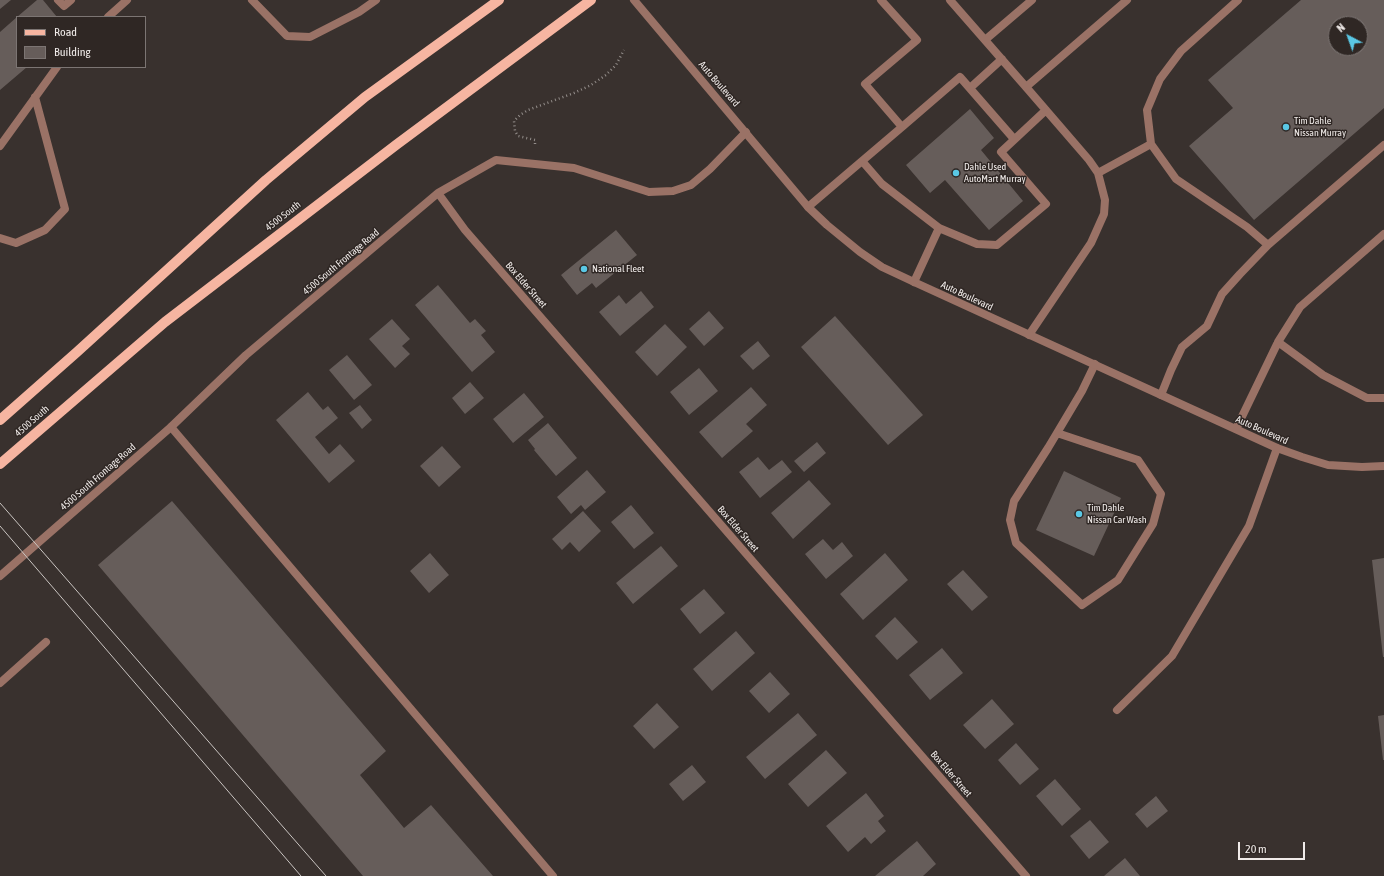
<!DOCTYPE html>
<html>
<head>
<meta charset="utf-8">
<style>
	body { margin:0 }
	#map { position:relative; width:1384px; height:876px; overflow:hidden; background:#39312e; font-family:"Asap Condensed",sans-serif }
	canvas { display:block }
	.legend { position:absolute; left:16px; top:16px; width:130px; height:52px; box-sizing:border-box; background:#2f2724; border:1px solid #7c7573; margin:0; padding:5px 7px; list-style:none; font-size:12px; color:#f0ebe9 }
	.legend li { display:flex; align-items:center; gap:8px; height:20px }
	.legend b { width:20px; border:1px solid #7c7573 }
	.north { position:absolute; left:1328px; top:16px; width:40px; height:40px; box-sizing:border-box; background:#2f2724; border:1px solid #7c7573; border-radius:50%; rotate:319deg; font-size:11px; font-weight:700; line-height:16px; text-align:center; color:#f0ebe9 }
	.north::after { content:''; display:block; margin:auto; width:14px; height:18px; background:#5ac8e5; clip-path:polygon(50% 0,100% 100%,50% 72%,0 100%) }
	.scale { position:absolute; left:1238px; top:842px; width:67px; height:18px; box-sizing:border-box; border:2px solid #f0ebe9; border-top:0; padding-left:5px; font-size:12px; line-height:14px; white-space:nowrap; color:#f0ebe9; -webkit-text-stroke:3px #2f2724; paint-order:stroke }
</style>
</head>
<body>
<div id="map">
<canvas width="1384" height="876"></canvas>
<ul class="legend">
<li><b style="height:5px;background:#f6b5a1"></b>Road</li>
<li><b style="height:11px;background:#665d5a"></b>Building</li>
</ul>
<div class="north">N</div>
<div class="scale">20 m</div>
</div>
<script>
const context = document.querySelector('canvas').getContext('2d');
context.lineJoin = 'round';
function paint(path, color) { context.fillStyle = color; context.fill(path, 'evenodd'); }
const poly = rows => new Path2D(rows.map(r => 'M' + r).join(''));
function strokePath(path, color, width, dash) { context.strokeStyle = color; context.lineWidth = width; context.lineCap = dash ? 'butt' : 'round'; context.setLineDash(dash || []); context.stroke(path); }
function drawText(font, color, halo, rows, align = 'center') {
  context.font = font + ' "Asap Condensed",sans-serif'; context.lineWidth = 3; context.setLineDash([]); context.textBaseline = 'middle'; context.strokeStyle = halo; context.fillStyle = color; for (const [text, x, y, turn = 0] of rows) {
    context.save(); context.translate(x, y); context.rotate((+turn || 0) * Math.PI / 180); context.textAlign = isNaN(turn) ? turn : align; if (halo) context.strokeText(text, 0, 0); context.fillText(text, 0, 0); context.restore();
  }
}
const building = poly([
	[0,0,11,0,0,9],
	[37,0,43,0,57,17,17,17],
	[1301,0,1384,0,1384,108,1254,220,1189,146,1233,108,1208,80],
	[1336,24,1360,24,1360,48,1336,48],
	[17,17,17,67,27,67,0,90,0,32],
	[970,109,994,138,981,150,1023,201,989,230,945,180,930,193,906,165],
	[616,230,637,255,596,288,592,283,577,295,561,275],
	[438,285,470,323,475,319,486,331,481,335,495,352,472,372,415,305],
	[641,291,654,307,620,336,599,312,619,295,626,304],
	[709,311,724,328,704,346,689,329],
	[835,316,923,415,888,445,801,347],
	[392,319,410,339,402,346,410,354,395,368,369,339],
	[665,324,687,347,657,376,635,352],
	[758,341,770,356,753,370,740,356],
	[347,355,372,385,354,400,329,370],
	[699,368,718,391,689,415,670,392],
	[470,382,484,398,465,414,452,398],
	[751,387,767,405,746,424,753,431,722,458,699,432],
	[308,392,323,410,328,406,338,418,315,437,329,454,340,444,355,461,329,483,276,420],
	[524,393,544,417,513,443,493,419],
	[360,405,372,420,362,429,349,413],
	[548,423,577,458,556,476,534,450,535,449,528,440],
	[817,442,826,453,804,472,794,461],
	[442,446,461,467,439,487,420,466],
	[758,457,769,470,782,460,792,472,760,498,739,472],
	[587,470,606,492,585,510,581,505,571,514,557,497],
	[1064,471,1121,498,1094,556,1036,530],
	[809,480,831,504,793,539,771,513],
	[172,501,386,751,360,775,404,828,431,805,493,876,363,876,98,565],
	[631,505,654,533,634,549,611,522],
	[583,511,601,531,579,552,570,542,562,550,552,539],
	[823,539,833,550,842,542,853,556,826,579,805,554],
	[661,546,678,566,633,604,616,583],
	[430,553,449,575,429,593,410,571],
	[885,553,908,580,863,620,840,594],
	[1384,558,1384,657,1383,657,1372,560],
	[963,570,988,597,972,611,947,584],
	[704,589,725,613,700,634,680,609],
	[895,617,918,642,897,660,875,636],
	[736,631,755,653,712,691,693,669],
	[942,648,963,673,930,700,909,675],
	[770,672,790,694,769,713,749,691],
	[992,699,1014,724,985,749,963,725],
	[657,703,679,727,654,749,633,726],
	[798,713,817,735,765,779,746,757],
	[1384,715,1384,760,1383,760,1378,716],
	[1016,743,1039,769,1020,785,998,760],
	[826,750,847,773,808,807,788,784],
	[692,765,706,782,683,801,669,784],
	[1055,779,1081,809,1062,826,1036,796],
	[866,793,884,816,878,821,886,831,871,844,865,837,848,852,826,826],
	[1156,796,1168,811,1147,828,1135,814],
	[1090,820,1109,842,1089,859,1070,836],
	[917,841,936,864,923,876,875,876],
	[1125,858,1140,876,1104,876]
]);
const path = poly([
	[535,144,535,140,518,136,515,131,514,121,520,115,528,110,574,93,591,85,606,75,616,65,624,50]
]);
const service = poly([
	[58,0,64,6,71,0],
	[252,0,287,36,310,37,359,12,376,0],
	[950,0,1026,87,1089,160,1098,173,1105,200,1104,214,1091,243,1029,335],
	[108,17,127,0],
	[985,40,1032,0],
	[1026,87,1127,0],
	[970,88,1002,59],
	[902,127,960,77,1014,139],
	[1151,144,1176,179,1247,227,1268,245],
	[0,146,57,67],
	[862,161,882,184,939,228],
	[1098,173,1151,144,1147,110,1160,79,1181,51,1238,0],
	[808,207,902,127,865,84,917,40,881,0],
	[0,238,16,243,45,230,65,209,35,97],
	[914,282,939,228,977,244,997,245,1046,204,1001,152,1046,110],
	[1278,342,1323,375,1367,398,1384,398],
	[1161,395,1171,370,1182,347,1207,326,1222,294,1240,274,1268,245,1384,145],
	[171,427,553,876],
	[1236,429,1278,342,1300,307,1384,234],
	[1057,433,1138,460,1161,494,1153,524,1118,580,1082,605,1016,543,1010,520,1014,501,1048,448,1057,433,1082,391,1095,364],
	[0,683,46,642],
	[1117,710,1172,656,1249,526,1277,448]
]);
const minor = poly([
	[634,0,808,207,827,225,860,252,882,267,914,282,1277,448,1302,457,1328,465,1362,467,1384,466],
	[438,193,465,230,1026,876],
	[0,576,171,427,246,355,438,193,496,160,574,168,649,192,673,191,691,185,710,169,746,132]
]);
const primary = poly([
	[0,420,77,352,266,180,365,97,499,0],
	[0,464,165,322,396,145,591,0]
]);
const tram = poly([
	[0,503,326,876],
	[0,526,301,876]
]);
const markers = [
	[1286,127,4,"#5ac8e5"],
	[956,173,4,"#5ac8e5"],
	[584,269,4,"#5ac8e5"],
	[1079,514,4,"#5ac8e5"]
];
const streetNames = [
	["Auto Boulevard",719,84,49],
	["4500 South",283,216,-38],
	["4500 South Frontage Road",341,262,-40],
	["Box Elder Street",526,285,49],
	["Auto Boulevard",967,296,25],
	["4500 South",32,421,-41],
	["Auto Boulevard",1262,430,24],
	["4500 South Frontage Road",98,477,-41],
	["Box Elder Street",738,529,49],
	["Box Elder Street",951,774,49]
];
const poiNames = [
	["Tim Dahle",1294,121],
	["Nissan Murray",1294,133],
	["Dahle Used",964,167],
	["AutoMart Murray",964,179],
	["National Fleet",592,269],
	["Tim Dahle",1087,508],
	["Nissan Car Wash",1087,520]
];
paint(building, '#665d5a');
strokePath(path, '#938d8a', 2.5, [1, 3]);
strokePath(service, '#9a7266', 8);
strokePath(minor, '#9a7266', 8);
strokePath(primary, '#f6b5a1', 10);
strokePath(tram, '#c9c4c1', 1);
for (const [x, y, r, color] of markers) { const dot = new Path2D(); dot.arc(x, y, r, 0, 2 * Math.PI); context.fillStyle = color; context.fill(dot); strokePath(dot, '#2f2724', 1.5); }
drawText('10px', '#f0ebe9', '#2f2724', streetNames);
drawText('10px', '#f0ebe9', '#2f2724', poiNames, 'left');
</script>
</body>
</html>
